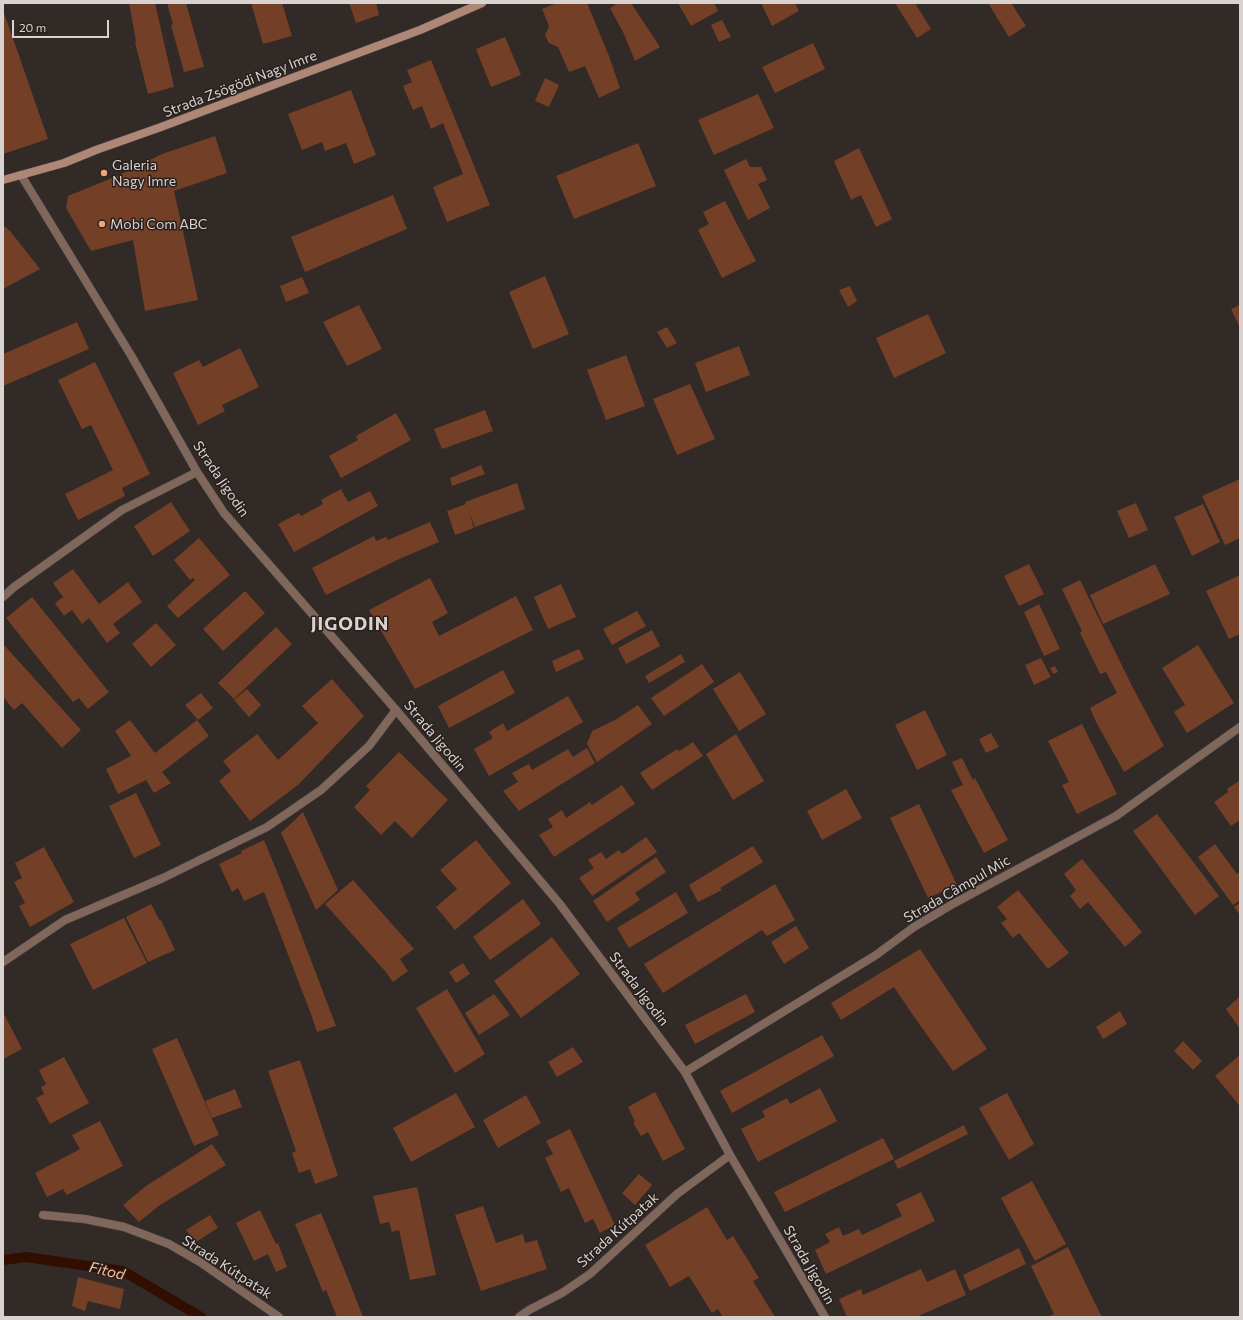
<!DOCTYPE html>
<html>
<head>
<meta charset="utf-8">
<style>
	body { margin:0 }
	#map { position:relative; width:1243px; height:1320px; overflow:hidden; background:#322a27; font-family:Commissioner,sans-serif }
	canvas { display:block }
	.frame { position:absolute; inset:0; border:4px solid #d8d3d1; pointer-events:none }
	.scale { position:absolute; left:12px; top:20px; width:97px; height:18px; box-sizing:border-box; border:2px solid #d8d3d1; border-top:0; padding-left:5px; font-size:12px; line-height:14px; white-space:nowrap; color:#d8d3d1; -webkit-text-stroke:3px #28201d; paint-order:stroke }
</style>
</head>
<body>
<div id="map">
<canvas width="1243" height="1320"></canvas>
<div class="frame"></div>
<div class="scale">20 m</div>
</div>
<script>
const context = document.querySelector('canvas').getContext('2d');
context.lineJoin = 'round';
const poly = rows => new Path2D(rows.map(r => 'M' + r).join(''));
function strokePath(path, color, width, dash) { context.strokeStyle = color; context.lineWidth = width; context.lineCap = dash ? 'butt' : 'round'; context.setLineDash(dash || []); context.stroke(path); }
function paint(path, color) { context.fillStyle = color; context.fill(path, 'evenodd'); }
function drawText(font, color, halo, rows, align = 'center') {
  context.font = font + ' Commissioner,sans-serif'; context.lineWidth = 3; context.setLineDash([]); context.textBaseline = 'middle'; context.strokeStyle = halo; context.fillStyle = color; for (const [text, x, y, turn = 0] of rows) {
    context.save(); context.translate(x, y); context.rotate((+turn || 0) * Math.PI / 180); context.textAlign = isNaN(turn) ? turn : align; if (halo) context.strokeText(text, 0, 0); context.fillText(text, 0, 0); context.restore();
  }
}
const stream = poly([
	[3,1260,26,1257,123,1271,201,1317]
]);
const building = poly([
	[129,3,155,3,174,87,148,94,135,42,136,41],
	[167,3,186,3,204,67,184,72,171,25,173,24],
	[251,3,282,3,292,36,263,44],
	[349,3,376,3,379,15,356,23],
	[557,3,587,3,609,56,620,88,599,98,585,66,569,72,558,47,549,43,545,35,549,26,542,9],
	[618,3,631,3,660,47,635,61,623,32,610,8],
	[678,3,714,3,718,11,691,26],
	[761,3,795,3,799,11,772,26],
	[895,3,915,3,931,29,917,38],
	[988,3,1011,3,1026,26,1009,37],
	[3,10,48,139,3,154],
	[722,20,731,37,719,42,711,25],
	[505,37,521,75,491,87,476,49],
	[813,43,825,69,775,93,762,67],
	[431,60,490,205,447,222,433,187,463,174,443,123,431,129,422,106,413,110,403,86,412,82,407,70],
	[545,78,559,85,549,107,535,101],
	[351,90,376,155,354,164,346,143,325,151,322,142,302,150,288,114],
	[758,94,774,128,714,155,698,120],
	[215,136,227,173,174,191,198,300,145,311,133,240,91,251,66,208,68,196,117,176,162,154],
	[638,143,656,186,574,219,556,176],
	[859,148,892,219,876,227,861,195,851,200,834,161],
	[746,159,750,167,761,167,767,180,758,184,770,208,748,220,724,170],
	[393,195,407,229,305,272,291,237],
	[725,201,756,261,722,278,698,230,709,224,703,212],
	[3,225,10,231,40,269,3,289],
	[545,276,569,334,533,349,509,292],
	[302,277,309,293,286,302,280,286],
	[850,286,857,301,848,307,839,290],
	[359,305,382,349,347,366,323,322],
	[1240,305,1240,328,1231,309],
	[928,314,946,353,894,378,876,338],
	[77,322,89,349,3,386,3,354],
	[667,327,677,343,667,348,657,332],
	[739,346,750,375,706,392,695,363],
	[240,348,259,387,222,405,225,411,198,425,173,373,199,360,203,367],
	[626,355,645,406,606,420,587,370],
	[95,362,150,474,122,488,125,496,78,520,65,494,113,470,91,425,82,429,58,380],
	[690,384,715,439,677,455,653,399],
	[485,410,493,431,442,449,434,429],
	[396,413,411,440,341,478,329,456,358,440,356,436],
	[481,465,485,474,452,486,450,478],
	[1240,479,1240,538,1225,545,1202,496],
	[517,483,525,509,475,527,469,512,474,528,455,535,447,511,466,504,465,502],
	[341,489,348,502,370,491,378,506,294,552,278,524,299,513,301,516,323,504,321,500],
	[171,502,190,531,153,556,134,526],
	[1136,503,1148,530,1129,538,1117,511],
	[1203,504,1220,542,1192,556,1174,517],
	[430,522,439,542,397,560,326,595,312,568,374,536,376,541,386,537,388,540],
	[199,538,230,575,178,618,167,606,195,580,193,578,190,580,174,560],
	[1029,564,1044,594,1019,606,1004,576],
	[1155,564,1170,594,1103,624,1090,595],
	[73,569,99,604,128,582,142,602,113,624,120,633,107,643,89,618,82,624,72,610,64,616,55,603,63,597,53,583],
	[1240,575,1240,634,1229,639,1206,591],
	[430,578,448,613,432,622,439,636,516,596,533,630,415,689,369,610],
	[1080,580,1132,686,1164,746,1124,772,1096,722,1090,708,1117,693,1106,672,1100,674,1080,633,1082,631,1062,589],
	[561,584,576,617,548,629,534,597],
	[245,591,265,613,223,651,203,629],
	[32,597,109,692,88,709,79,698,73,702,6,618],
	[1039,604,1060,649,1044,656,1024,612],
	[637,611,646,626,612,645,603,629],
	[156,623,176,645,151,667,132,644],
	[276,627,292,644,234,699,218,683],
	[652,630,660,646,626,664,618,648],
	[3,644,81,730,62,748,22,703,14,710,3,697],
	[1198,645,1234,703,1187,733,1174,712,1185,705,1162,668],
	[579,649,584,659,556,672,552,661],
	[681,654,685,662,649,683,645,676],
	[1041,658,1051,677,1034,685,1025,665],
	[702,664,714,682,664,716,651,698],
	[1055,666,1058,672,1053,674,1050,668],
	[503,670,515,693,449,728,438,706],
	[740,672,766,714,739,731,713,689],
	[332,679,364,716,298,785,250,821,219,781,231,771,223,761,257,734,278,760,318,723,302,706],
	[247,689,261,705,249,717,234,700],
	[201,693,213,708,198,720,185,705],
	[568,696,583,722,489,776,474,749,493,738,489,732,503,723,507,731],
	[638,705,652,724,597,762,587,744,592,731,615,720],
	[925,710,947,755,917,770,895,725],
	[130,720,155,753,197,720,209,736,162,772,171,783,154,793,146,780,118,794,106,769,131,756,115,731],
	[1082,724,1117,794,1077,814,1062,785,1069,782,1048,741],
	[991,733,999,747,986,753,979,739],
	[736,734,764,781,733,800,706,754],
	[693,742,703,756,652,790,640,773,677,749,679,751],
	[587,748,595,763,519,811,503,791,518,782,512,773,529,764,532,770,568,749,573,757],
	[399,752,448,800,412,838,395,821,381,835,354,807,370,790,366,786],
	[962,758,973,780,975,778,1008,840,984,853,951,790,963,785,952,762],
	[1240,780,1240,820,1231,826,1214,802,1228,792,1227,789],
	[622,785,635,804,554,857,539,835,553,827,548,819,562,810,566,818,590,802,592,805],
	[846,789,862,818,822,840,807,811],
	[136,793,161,845,134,858,109,806],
	[919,804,957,885,928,898,890,818],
	[303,812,338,890,316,910,281,833],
	[1157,814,1219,896,1195,915,1133,831],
	[646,837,657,852,592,896,579,878,594,868,588,860,601,852,606,859,619,850,622,854],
	[264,840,282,884,336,1026,317,1032,311,1014,264,892,244,901,238,888,232,892,219,864,242,853,241,851],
	[476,840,511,883,455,930,436,907,457,889,440,870],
	[1215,844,1237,874,1240,872,1240,900,1233,905,1198,857],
	[753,846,763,862,720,888,722,890,698,902,689,885],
	[44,847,74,902,30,927,19,906,25,903,14,882,22,878,15,863],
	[656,857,666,872,635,893,640,900,607,922,593,901],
	[1082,859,1142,932,1125,947,1088,902,1080,909,1070,896,1076,890,1064,874],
	[353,880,414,949,400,959,408,971,393,982,385,971,325,904],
	[775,884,795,920,767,936,762,930,663,993,644,964],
	[1018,890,1069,953,1048,969,1019,933,1013,938,1001,923,1007,919,997,907],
	[676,892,688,913,629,948,617,928],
	[523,899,541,924,490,960,473,937],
	[1240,903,1240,915,1234,907],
	[151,904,160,921,161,920,175,950,148,962,126,917],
	[124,918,147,963,93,990,70,944],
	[796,926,809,948,784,964,771,942],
	[552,937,580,974,521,1018,494,981],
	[920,949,987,1049,953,1071,917,1021,894,987,841,1020,831,1003],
	[463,963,470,974,456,983,449,972],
	[447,989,485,1054,455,1073,416,1008],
	[494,994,510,1015,479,1035,465,1013],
	[746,994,755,1012,695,1044,685,1025],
	[1240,996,1240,1029,1226,1009],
	[1120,1011,1127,1024,1103,1039,1096,1027],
	[4,1014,22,1049,3,1059,3,1015],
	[822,1035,834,1056,732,1113,720,1091],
	[177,1038,219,1135,194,1146,152,1049],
	[1183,1041,1202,1061,1193,1070,1174,1051],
	[573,1047,583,1062,557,1077,548,1062],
	[1240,1055,1240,1104,1239,1105,1215,1076],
	[64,1057,89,1103,50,1124,36,1098,44,1094,41,1087,46,1084,39,1070],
	[300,1060,338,1176,315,1184,310,1169,299,1173,292,1153,296,1151,268,1071],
	[820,1088,837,1121,758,1162,741,1129,765,1117,762,1111,787,1098,790,1104],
	[235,1089,242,1107,212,1118,205,1101],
	[655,1092,685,1149,663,1161,648,1132,641,1136,633,1123,635,1122,628,1107],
	[456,1093,475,1127,411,1162,393,1128],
	[1007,1093,1034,1144,1009,1160,979,1108],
	[526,1095,541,1123,498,1148,483,1120],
	[100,1121,123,1166,67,1195,63,1189,47,1197,35,1173,80,1149,72,1135],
	[964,1125,968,1134,898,1169,894,1161],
	[570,1129,615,1225,600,1233,593,1219,585,1223,569,1188,561,1192,545,1158,553,1154,546,1141],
	[883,1138,894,1159,785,1212,774,1192],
	[212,1144,226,1165,160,1205,139,1222,123,1205,146,1186],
	[639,1174,652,1185,635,1205,622,1193],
	[1032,1181,1066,1244,1035,1261,1001,1198],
	[417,1187,436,1275,410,1280,399,1230,392,1232,389,1222,380,1224,373,1196],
	[921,1192,935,1221,826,1274,815,1250,830,1242,825,1234,839,1227,843,1236,859,1229,862,1235,902,1216,896,1204],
	[483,1206,496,1243,523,1234,525,1243,537,1240,547,1269,481,1291,455,1215],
	[707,1207,727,1240,733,1236,759,1278,753,1281,775,1317,723,1317,718,1309,712,1313,689,1276,670,1287,645,1245],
	[260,1210,276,1244,278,1243,287,1267,276,1272,268,1254,254,1261,236,1223],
	[321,1213,349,1281,363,1317,337,1317,326,1290,323,1292,295,1224],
	[210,1215,218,1228,196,1242,186,1230],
	[1068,1247,1091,1295,1102,1317,1051,1317,1050,1316,1054,1314,1031,1266],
	[1019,1248,1026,1264,970,1291,963,1275],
	[921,1269,927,1282,955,1269,966,1295,916,1317,847,1317,839,1299,861,1289,863,1295],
	[78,1277,124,1289,120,1309,88,1301,85,1311,72,1306]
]);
const street = poly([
	[21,175,132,357,197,472,224,513,396,710,559,903,685,1072,730,1155,825,1317],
	[3,597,14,587,122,510,197,472],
	[3,962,65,920,163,878,267,827,321,790,369,746,396,710],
	[685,1072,876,955,914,927,951,905,1116,816,1240,727],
	[43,1215,85,1219,124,1227,169,1244,200,1262,279,1317],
	[519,1317,529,1310,562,1293,590,1274,677,1194,730,1155]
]);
const secondary = poly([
	[3,180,64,163,96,150,161,127,420,30,482,3]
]);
const markers = [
	[104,173,4,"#f1a17d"],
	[102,224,4,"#f1a17d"]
];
const streetNames = [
	["Strada Zsögödi Nagy Imre",240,84,-21],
	["Strada Jigodin",221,479,56],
	["Strada Jigodin",435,736,50],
	["Strada Câmpul Mic",957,889,-30],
	["Strada Jigodin",639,989,53],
	["Strada Kútpatak",618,1230,-42],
	["Strada Jigodin",809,1265,60],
	["Strada Kútpatak",227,1267,33]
];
const poiNames = [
	["Galeria",112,165],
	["Nagy Imre",112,181],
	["Mobi Com ABC",110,224]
];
const waterNames = [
	["Fitod",107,1271,13]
];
const districtNames = [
	["JIGODIN",350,624]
];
strokePath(stream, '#320e00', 10);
paint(building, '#733f27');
strokePath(street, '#4d4542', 9);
strokePath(secondary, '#4d4542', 9);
strokePath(street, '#80675c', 8);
strokePath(secondary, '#af8776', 8);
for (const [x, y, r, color] of markers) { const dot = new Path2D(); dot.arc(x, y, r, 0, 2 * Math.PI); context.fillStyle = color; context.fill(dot); strokePath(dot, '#28201d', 1.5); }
drawText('14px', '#d8d3d1', '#28201d', streetNames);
drawText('14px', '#d8d3d1', '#28201d', poiNames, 'left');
drawText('italic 15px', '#ffbb9c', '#28201d', waterNames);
context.letterSpacing = '1px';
drawText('bold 18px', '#d8d3d1', '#28201d', districtNames);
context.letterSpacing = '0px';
</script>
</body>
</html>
